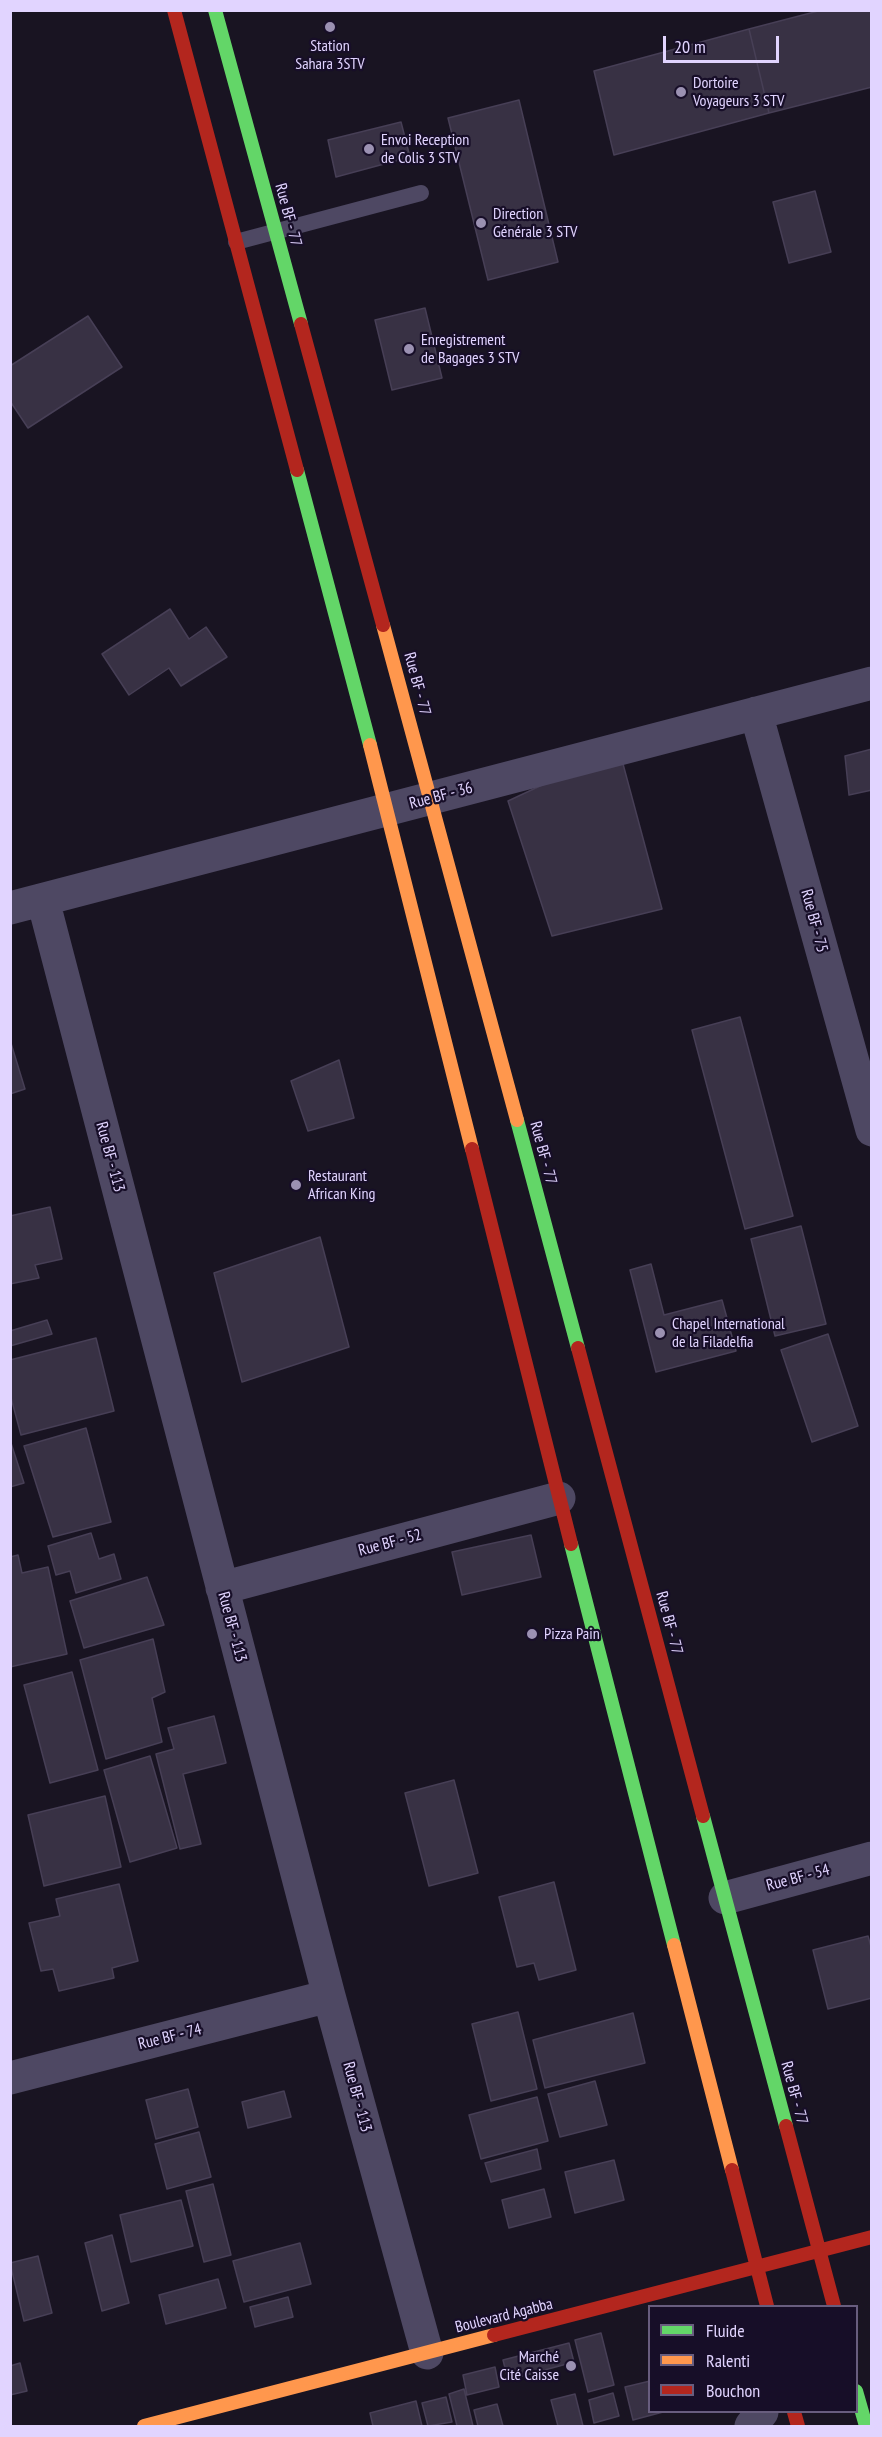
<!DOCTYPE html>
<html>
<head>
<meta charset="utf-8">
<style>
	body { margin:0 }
	#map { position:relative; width:882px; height:2437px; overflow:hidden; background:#191422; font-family:"PT Sans Narrow",sans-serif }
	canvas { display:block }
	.frame { position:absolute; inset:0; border:12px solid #e1d4ff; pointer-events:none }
	.legend { position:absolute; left:648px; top:2305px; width:210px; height:108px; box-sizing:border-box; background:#170e28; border:2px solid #685d7e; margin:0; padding:8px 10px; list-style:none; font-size:18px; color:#e1d4ff }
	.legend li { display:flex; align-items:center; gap:12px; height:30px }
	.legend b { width:30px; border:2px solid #685d7e }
	.scale { position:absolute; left:663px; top:36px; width:116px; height:27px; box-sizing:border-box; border:3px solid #e1d4ff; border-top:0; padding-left:8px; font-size:18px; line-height:21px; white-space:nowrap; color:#e1d4ff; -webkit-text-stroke:4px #170e28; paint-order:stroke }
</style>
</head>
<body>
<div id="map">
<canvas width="882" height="2437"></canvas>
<div class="frame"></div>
<ul class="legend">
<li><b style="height:8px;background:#63d668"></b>Fluide</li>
<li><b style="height:8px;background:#ff974d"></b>Ralenti</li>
<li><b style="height:8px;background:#b3261e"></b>Bouchon</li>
</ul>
<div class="scale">20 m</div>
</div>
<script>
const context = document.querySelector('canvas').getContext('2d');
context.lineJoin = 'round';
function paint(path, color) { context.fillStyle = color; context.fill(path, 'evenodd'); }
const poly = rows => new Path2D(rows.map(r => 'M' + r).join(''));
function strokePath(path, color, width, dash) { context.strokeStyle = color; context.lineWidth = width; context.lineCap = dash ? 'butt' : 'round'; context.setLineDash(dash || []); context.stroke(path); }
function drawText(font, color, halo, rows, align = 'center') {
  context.font = font + ' "PT Sans Narrow",sans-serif'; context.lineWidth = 4.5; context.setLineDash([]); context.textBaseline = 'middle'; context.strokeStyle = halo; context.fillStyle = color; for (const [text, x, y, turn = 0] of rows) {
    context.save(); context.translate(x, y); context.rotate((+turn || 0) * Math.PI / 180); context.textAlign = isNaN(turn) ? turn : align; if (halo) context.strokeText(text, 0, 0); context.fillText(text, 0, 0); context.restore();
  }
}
const building = poly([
	[822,10,872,10,872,87,769,113,749,29,822,10],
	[749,29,769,113,614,155,594,71,749,29],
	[519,100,558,262,488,280,448,118,519,100],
	[401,122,410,157,336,177,328,140,401,122],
	[815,191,831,252,789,263,773,202,815,191],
	[425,308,442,378,392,390,375,320,425,308],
	[88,316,122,367,28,428,10,401,10,366,88,316],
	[170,609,189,639,206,627,227,657,181,686,169,668,129,695,102,654,170,609],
	[619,749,662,909,552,936,508,801,619,749],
	[872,749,872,790,849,795,845,756,872,749],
	[740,1017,793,1216,745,1229,692,1030,740,1017],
	[10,1040,25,1089,10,1094,10,1040],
	[339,1060,354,1118,308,1131,291,1081,339,1060],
	[50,1207,62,1259,35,1265,39,1278,10,1284,10,1216,50,1207],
	[801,1226,826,1324,775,1336,751,1239,801,1226],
	[320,1237,349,1347,242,1382,214,1273,320,1237],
	[651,1264,664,1315,722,1300,736,1351,656,1372,630,1270,651,1264],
	[47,1320,52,1334,10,1346,10,1331,47,1320],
	[828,1334,858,1426,812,1442,781,1350,828,1334],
	[96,1338,114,1411,21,1435,10,1394,10,1360,96,1338],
	[86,1428,111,1522,53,1537,24,1446,86,1428],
	[10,1440,24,1483,10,1487,10,1440],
	[91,1533,99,1559,114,1554,121,1579,76,1593,70,1571,56,1575,48,1546,91,1533],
	[531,1535,541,1577,462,1595,452,1552,531,1535],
	[18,1555,22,1573,48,1567,67,1654,10,1667,10,1557,18,1555],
	[147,1577,164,1625,84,1648,70,1601,147,1577],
	[153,1639,165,1692,152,1698,162,1742,106,1759,80,1660,153,1639],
	[72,1672,98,1770,50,1783,24,1685,72,1672],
	[214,1716,226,1763,183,1774,201,1844,180,1849,156,1754,174,1749,168,1728,214,1716],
	[150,1756,177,1848,130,1862,104,1770,150,1756],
	[454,1780,478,1873,429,1886,405,1793,454,1780],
	[105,1796,121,1867,44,1886,28,1815,105,1796],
	[554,1882,576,1970,539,1980,534,1963,517,1967,499,1897,554,1882],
	[119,1884,138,1961,112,1968,114,1978,59,1991,53,1969,41,1971,29,1923,60,1916,56,1899,119,1884],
	[868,1936,872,1950,872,1998,828,2009,813,1950,868,1936],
	[518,2012,537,2089,491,2101,472,2024,518,2012],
	[633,2013,645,2063,545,2088,533,2040,633,2013],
	[595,2081,607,2125,560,2137,548,2094,595,2081],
	[188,2089,198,2127,156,2139,146,2100,188,2089],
	[284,2091,291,2117,248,2128,242,2102,284,2091],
	[537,2097,548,2141,481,2159,469,2115,537,2097],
	[199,2132,211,2177,167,2189,155,2144,199,2132],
	[537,2149,541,2169,491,2182,485,2163,537,2149],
	[614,2160,624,2200,575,2213,565,2172,614,2160],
	[213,2184,231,2255,204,2262,186,2191,213,2184],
	[544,2189,551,2217,509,2228,502,2200,544,2189],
	[181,2200,193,2246,131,2262,120,2215,181,2200],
	[112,2235,129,2303,102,2311,85,2243,112,2235],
	[300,2243,311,2284,244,2302,233,2261,300,2243],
	[38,2256,52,2313,24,2321,10,2263,38,2256],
	[218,2279,226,2308,166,2324,159,2295,218,2279],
	[288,2297,293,2317,255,2327,250,2307,288,2297],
	[601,2333,614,2385,588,2392,575,2340,601,2333],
	[569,2343,574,2362,508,2380,503,2360,569,2343],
	[20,2363,27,2391,10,2395,10,2366,20,2363],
	[495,2367,499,2387,467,2395,463,2375,495,2367],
	[650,2381,650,2412,663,2412,633,2420,625,2387,650,2381],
	[464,2389,473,2426,457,2426,449,2394,464,2389],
	[613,2393,619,2416,594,2423,589,2400,613,2393],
	[575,2394,583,2426,558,2426,551,2400,575,2394],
	[446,2397,452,2422,428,2426,422,2403,446,2397],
	[416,2401,422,2426,373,2426,370,2413,416,2401],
	[497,2404,503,2426,478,2426,474,2410,497,2404]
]);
const lane = poly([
	[236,242,421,193]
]);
const street = poly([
	[756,713,872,1130],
	[43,900,329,1996,427,2353],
	[10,908,872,683],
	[222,1588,559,1498],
	[725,1898,872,1858],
	[10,2078,329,1996],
	[751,2426,762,2412]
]);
const fast = poly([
	[215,10,301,324],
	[297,470,370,745],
	[517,1120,578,1348],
	[571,1544,674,1945],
	[703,1816,786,2126],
	[856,2391,866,2426]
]);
const slow = poly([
	[383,625,517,1120],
	[370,745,472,1149],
	[674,1945,732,2170],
	[144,2426,494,2335]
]);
const jam = poly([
	[174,10,297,470],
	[301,324,383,625],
	[472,1149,571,1544],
	[578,1348,703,1816],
	[786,2126,834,2306],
	[732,2170,767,2306],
	[494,2335,872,2237],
	[794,2412,798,2426]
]);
const markers = [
	[330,27,6,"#9b91b2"],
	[681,92,6,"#9b91b2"],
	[369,149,6,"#9b91b2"],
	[481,223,6,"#9b91b2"],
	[409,349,6,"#9b91b2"],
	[296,1185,6,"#9b91b2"],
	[660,1333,6,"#9b91b2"],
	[532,1634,6,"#9b91b2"],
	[571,2366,6,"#9b91b2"]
];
const poiNames = [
	["Station",330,46,"center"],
	["Sahara 3STV",330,64,"center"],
	["Dortoire",693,83],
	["Voyageurs 3 STV",693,101],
	["Envoi Reception",381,140],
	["de Colis 3 STV",381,158],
	["Direction",493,214],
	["Générale 3 STV",493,232],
	["Enregistrement",421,340],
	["de Bagages 3 STV",421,358],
	["Restaurant",308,1176],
	["African King",308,1194],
	["Chapel International",672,1324],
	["de la Filadelfia",672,1342],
	["Pizza Pain",544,1634],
	["Marché",559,2357,"right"],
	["Cité Caisse",559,2375,"right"]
];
const streetNames = [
	["Rue BF - 77",288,215,75],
	["Rue BF - 77",417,684,75],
	["Rue BF - 36",441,796,-15],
	["Rue BF - 75",814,921,75],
	["Rue BF - 77",543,1153,75],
	["Rue BF - 113",110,1157,75],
	["Rue BF - 52",390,1543,-15],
	["Rue BF - 77",669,1623,75],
	["Rue BF - 113",232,1627,75],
	["Rue BF - 54",798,1878,-15],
	["Rue BF - 74",170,2037,-14],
	["Rue BF - 77",794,2093,75],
	["Rue BF - 113",357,2097,75],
	["Boulevard Agabba",504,2316,-14]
];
paint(building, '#383144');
strokePath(building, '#473f56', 1.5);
strokePath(lane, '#4e4863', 16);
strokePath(street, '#4e4863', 33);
strokePath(fast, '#63d668', 14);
strokePath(slow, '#ff974d', 14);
strokePath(jam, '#b3261e', 14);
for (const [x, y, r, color] of markers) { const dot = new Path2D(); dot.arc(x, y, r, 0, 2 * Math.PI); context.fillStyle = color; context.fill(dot); strokePath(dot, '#170e28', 2); }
drawText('16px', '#e1d4ff', '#170e28', poiNames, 'left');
drawText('16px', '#e1d4ff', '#170e28', streetNames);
</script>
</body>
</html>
